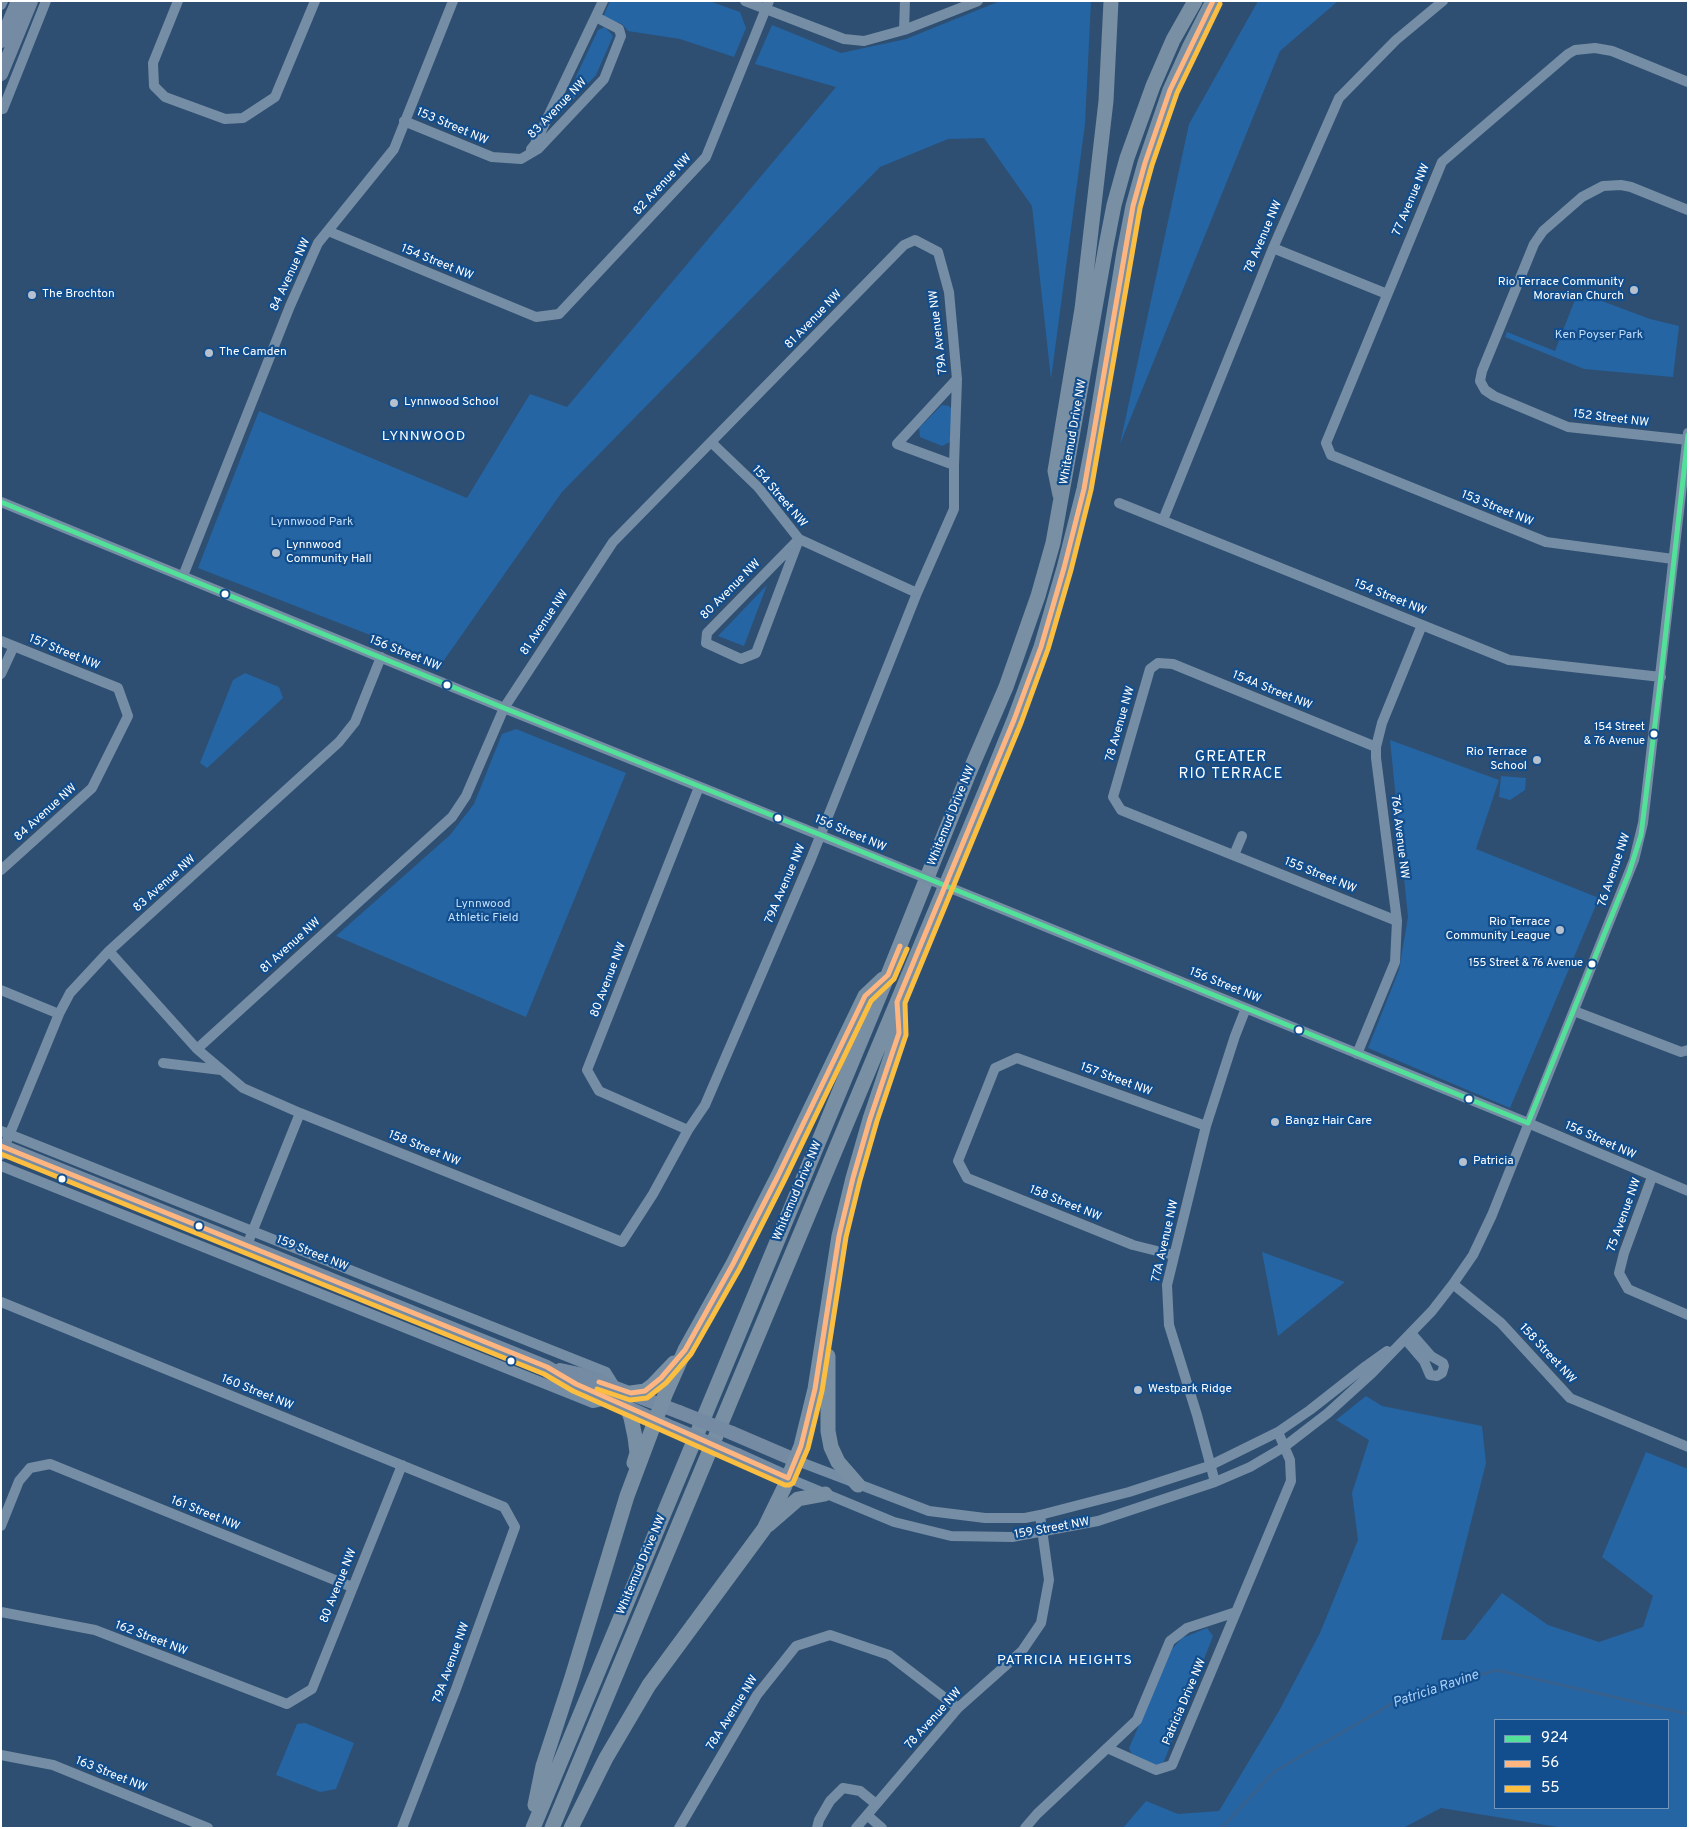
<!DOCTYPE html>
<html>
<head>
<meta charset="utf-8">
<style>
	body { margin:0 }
	#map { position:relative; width:1689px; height:1829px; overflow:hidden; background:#2e4f71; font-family:Overpass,sans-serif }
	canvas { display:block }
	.frame { position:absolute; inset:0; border:2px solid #fff; pointer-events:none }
	.legend { position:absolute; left:1494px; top:1719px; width:175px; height:90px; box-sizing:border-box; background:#124e8d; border:1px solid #7195bb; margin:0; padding:6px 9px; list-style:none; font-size:15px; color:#fff }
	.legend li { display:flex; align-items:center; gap:10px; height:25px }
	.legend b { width:25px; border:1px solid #7195bb }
</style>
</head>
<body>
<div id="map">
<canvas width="1689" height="1829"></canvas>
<div class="frame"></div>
<ul class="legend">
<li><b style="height:6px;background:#53e098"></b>924</li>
<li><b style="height:6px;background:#ffb580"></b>56</li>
<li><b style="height:6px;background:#fbbe40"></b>55</li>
</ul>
</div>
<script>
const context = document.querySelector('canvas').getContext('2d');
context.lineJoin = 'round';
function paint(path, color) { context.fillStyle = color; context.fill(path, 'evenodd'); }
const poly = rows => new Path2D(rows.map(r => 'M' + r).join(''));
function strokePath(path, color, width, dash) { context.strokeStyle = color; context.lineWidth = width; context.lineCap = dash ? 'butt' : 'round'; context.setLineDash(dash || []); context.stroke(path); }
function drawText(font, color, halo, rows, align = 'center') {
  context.font = font + ' Overpass,sans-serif'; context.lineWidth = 4.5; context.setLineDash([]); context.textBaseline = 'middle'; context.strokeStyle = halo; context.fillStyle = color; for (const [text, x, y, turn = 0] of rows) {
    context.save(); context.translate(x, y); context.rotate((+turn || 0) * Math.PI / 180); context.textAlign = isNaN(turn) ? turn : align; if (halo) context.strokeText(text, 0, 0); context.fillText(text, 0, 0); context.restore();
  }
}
const green = poly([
	[610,1,709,1,740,12,746,28,734,57,680,39,628,31,622,24,603,17],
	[1000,1,1091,1,1085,124,1051,379,1032,206,984,138,948,139,880,167,562,492,442,663,198,568,259,411,467,498,530,394,567,407,836,87,755,64,772,25,841,53,906,39],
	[1258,1,1338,1,1280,51,1120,444,1189,124],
	[605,27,613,36,596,75,557,117,598,30],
	[1578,292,1650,319,1679,326,1673,377,1584,369,1505,337,1507,332,1555,351],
	[942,405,949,406,953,411,950,442,942,446,920,437,919,428],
	[767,585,744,646,718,636],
	[245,673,279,687,283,698,207,768,200,763,233,680],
	[516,729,626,773,526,1017,336,936,450,835,474,804,502,734],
	[1390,740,1499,780,1476,849,1599,898,1510,1108,1368,1048,1399,970,1408,917],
	[1501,776,1526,778,1525,790,1510,800,1499,797],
	[1262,1252,1345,1282,1278,1336],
	[1366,1396,1382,1406,1482,1426,1486,1463,1441,1640,1465,1640,1502,1593,1548,1625,1599,1642,1643,1627,1653,1596,1602,1557,1646,1452,1688,1469,1688,1828,1564,1828,1441,1808,1403,1828,1123,1828,1146,1801,1178,1814,1219,1811,1279,1711,1320,1633,1358,1540,1352,1493,1369,1440,1336,1420],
	[1495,1720,1668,1720,1668,1808,1495,1808],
	[1207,1628,1213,1636,1163,1764,1154,1766,1132,1754,1129,1748,1172,1649,1182,1638],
	[305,1723,354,1743,336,1789,320,1792,276,1775,297,1724]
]);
const stream = poly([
	[1221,1828,1275,1771,1393,1703,1496,1670,1688,1714]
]);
const minor = poly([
	[178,1,153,63,154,86,165,97,225,119,243,118,275,97,315,1],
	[745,1,844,39,864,41,904,30,978,1],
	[1,5,3,1],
	[904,30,905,1],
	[1,109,3,109,46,1],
	[404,121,492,157,521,159],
	[531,149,535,144,603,1],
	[521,159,538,149,604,79,621,36,619,29,596,17],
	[1688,210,1631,187,1621,185,1603,186,1582,197,1543,231,1534,244,1482,371,1480,381,1485,390,1494,396,1568,427,1688,440],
	[328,231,536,317,559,314,706,157,769,1],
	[1273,248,1387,294],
	[712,443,758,487,799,539,917,593],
	[954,465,897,444,957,379],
	[1,502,504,708,889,863],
	[1119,503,1509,660,1661,677],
	[1163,520,1273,248,1339,98,1396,40,1443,1],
	[799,539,756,653,741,659,706,643,707,633,799,539],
	[1673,559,1546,542,1331,455,1326,443,1442,162,1568,54,1575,50,1595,48,1612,51,1688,82],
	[183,576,290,306,318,243,394,149,453,1],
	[1,641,118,688,128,716,92,788,1,870],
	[1,674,14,646],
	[1376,747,1173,664,1158,663,1150,669,1113,797,1121,810,1397,921],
	[1234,855,1242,836],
	[990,904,1528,1123,1688,1191],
	[109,951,197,1049,243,1088,300,1113,622,1242,653,1194,688,1130,705,1105,811,859,917,593,954,509,954,465,957,379,949,292,938,252,915,240,904,245,613,542,504,708,466,796,452,817,197,1049],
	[1,990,59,1014],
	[1574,1011,1681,1052,1688,1050],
	[1357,1054,1395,962,1397,921,1376,758,1376,747,1382,723,1422,625],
	[163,1063,221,1070],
	[688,1130,599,1091,587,1070,699,787],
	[1,1131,606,1372,616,1388],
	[1,1155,59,1014,70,993,109,951,339,742,355,722,381,657],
	[1,1166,593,1403,611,1399],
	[1652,1177,1624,1253,1619,1273,1628,1289,1688,1315],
	[247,1245,300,1113],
	[1173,1255,1133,1245,967,1178,958,1161,995,1068,1017,1058,1206,1126],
	[1453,1284,1501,1323,1570,1398,1688,1447],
	[1,1302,504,1507,515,1527,456,1689,402,1828],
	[1405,1339,1424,1361,1430,1375,1437,1376,1442,1373,1444,1366,1443,1363,1431,1356,1411,1333],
	[795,1460,929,1511,985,1518,1025,1518,1040,1515,1129,1492,1209,1466,1278,1432,1310,1410,1366,1366,1387,1351],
	[788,1478,894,1522,951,1536,1012,1537,1098,1521,1215,1482,1250,1467,1284,1447,1328,1413,1372,1373,1432,1311,1453,1284,1473,1255,1492,1215,1634,860,1643,823,1688,433],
	[1215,1482,1197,1415,1169,1325,1167,1285,1206,1126,1235,1036,1246,1008],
	[1,1526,19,1481,30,1468,50,1464,352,1587],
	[1,1612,95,1630,287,1704,312,1689,402,1465],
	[1107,1748,1156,1770,1172,1765,1291,1481,1290,1460,1278,1432],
	[1,1755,53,1765,208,1828],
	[867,1815,882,1828],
	[679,1828,757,1695,796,1646,830,1635,889,1655,958,1708],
	[817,1828,819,1820,830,1801,843,1788,860,1791,876,1804],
	[856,1828,958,1708,1022,1651,1041,1623,1049,1580,1040,1515],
	[1025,1828,1037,1814,1137,1720,1170,1641,1187,1628,1236,1612]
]);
const major = poly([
	[1,41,18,1],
	[1,74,31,1],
	[1,1146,547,1367,576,1384,673,1428],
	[560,1370,579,1374,679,1412],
	[732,1433,795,1460],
	[737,1455,788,1478]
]);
const highway = poly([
	[1060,495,1055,471,1082,309,1106,101,1111,1],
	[828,1356,828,1431,831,1447,838,1462,858,1485],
	[631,1393,645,1391,653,1385,674,1363],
	[627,1407,631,1418,635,1437,637,1453,634,1463],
	[768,1525,798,1499,825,1494],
	[535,1805,543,1766,572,1677,627,1496,665,1395,685,1350,733,1264,778,1176,865,996,883,979],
	[533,1828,888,975,969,773,1006,687,1038,596,1053,543,1106,246,1114,205,1127,158,1153,86,1173,40,1195,1],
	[552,1828,985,792,1014,720,1041,647,1064,568,1084,489,1094,437,1124,252,1133,206,1145,163,1170,90,1189,48,1213,1],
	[571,1828,606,1758,649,1685,764,1529,784,1488,801,1446,815,1389,839,1236,853,1178,870,1119,899,1033,897,1005]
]);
const minorBridge = poly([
	[889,863,990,904]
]);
const majorBridge = poly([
	[679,1412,732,1433],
	[673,1428,737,1455]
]);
const bus1 = poly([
	[1,502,504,708,821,835,1528,1123],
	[1528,1123,1629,873,1641,835,1660,684,1688,435]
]);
const bus2 = poly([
	[1,1146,547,1367,576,1384,788,1478,801,1446,815,1389,839,1236,853,1178,870,1119,899,1033,897,1002,1014,720,1041,647,1064,568,1084,489,1133,206,1145,163,1170,90,1213,1],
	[599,1382,631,1393,645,1391,661,1378,685,1350,733,1264,778,1176,865,996,888,975,900,946]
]);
const bus3 = poly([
	[1,1154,544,1374,573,1391,785,1485,789,1485,793,1483,808,1448,822,1391,846,1237,860,1180,877,1121,906,1035,905,1003,1021,723,1048,649,1071,570,1091,490,1140,208,1152,165,1177,93,1220,4],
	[597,1389,630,1400,647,1398,666,1383,691,1354,740,1268,785,1179,871,1001,894,979,907,949]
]);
const markers = [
	[1634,290,5,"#b6c1cd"],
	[32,295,5,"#b6c1cd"],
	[209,353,5,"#b6c1cd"],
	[394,403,5,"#b6c1cd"],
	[276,553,5,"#b6c1cd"],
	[225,594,4.5,"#fff"],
	[447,685,4.5,"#fff"],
	[1654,734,4.5,"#fff"],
	[1537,760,5,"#b6c1cd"],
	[778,818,4.5,"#fff"],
	[1560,930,5,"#b6c1cd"],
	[1592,964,4.5,"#fff"],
	[1299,1030,4.5,"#fff"],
	[1469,1099,4.5,"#fff"],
	[1275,1122,5,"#b6c1cd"],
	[1463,1162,5,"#b6c1cd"],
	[62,1179,4.5,"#fff"],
	[199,1226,4.5,"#fff"],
	[511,1361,4.5,"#fff"],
	[1138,1390,5,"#b6c1cd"]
];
const busNames = [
	["154 Street",1645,728],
	["& 76 Avenue",1645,742],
	["155 Street & 76 Avenue",1583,964]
];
const streetNames = [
	["83 Avenue NW",558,109,-46],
	["153 Street NW",452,127,23],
	["82 Avenue NW",663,185,-47],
	["77 Avenue NW",1412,200,-67],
	["78 Avenue NW",1264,237,-67],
	["154 Street NW",437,263,22],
	["84 Avenue NW",291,275,-65],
	["81 Avenue NW",814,320,-46],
	["79A Avenue NW",939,332,-97],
	["152 Street NW",1611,419,7],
	["Whitemud Drive NW",1074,432,-80],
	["154 Street NW",779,497,49],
	["153 Street NW",1497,509,22],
	["80 Avenue NW",731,590,-45],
	["154 Street NW",1390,598,22],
	["81 Avenue NW",545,623,-56],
	["157 Street NW",64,653,22],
	["156 Street NW",405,654,22],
	["154A Street NW",1272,691,22],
	["78 Avenue NW",1121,724,-74],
	["84 Avenue NW",46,813,-42],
	["Whitemud Drive NW",952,816,-68],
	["156 Street NW",850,834,23],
	["76A Avenue NW",1399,837,83],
	["76 Avenue NW",1615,870,-71],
	["155 Street NW",1320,876,22],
	["83 Avenue NW",165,884,-42],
	["79A Avenue NW",786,884,-67],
	["81 Avenue NW",291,946,-42],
	["80 Avenue NW",609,980,-69],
	["156 Street NW",1225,986,22],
	["157 Street NW",1116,1080,20],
	["156 Street NW",1600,1141,24],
	["158 Street NW",424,1149,22],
	["Whitemud Drive NW",798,1191,-67],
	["158 Street NW",1065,1204,22],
	["75 Avenue NW",1625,1215,-70],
	["77A Avenue NW",1166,1241,-77],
	["159 Street NW",312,1254,22],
	["158 Street NW",1547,1354,47],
	["160 Street NW",257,1393,22],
	["161 Street NW",205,1514,22],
	["159 Street NW",1052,1529,-10],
	["Whitemud Drive NW",642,1565,-67],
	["80 Avenue NW",339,1586,-68],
	["162 Street NW",151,1639,21],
	["79A Avenue NW",452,1663,-70],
	["Patricia Drive NW",1185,1702,-67],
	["78A Avenue NW",733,1713,-58],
	["78 Avenue NW",934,1719,-48],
	["163 Street NW",111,1775,22]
];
const poiNames = [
	["Rio Terrace Community",1624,283,"right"],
	["Moravian Church",1624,297,"right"],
	["The Brochton",42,295],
	["The Camden",219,353],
	["Lynnwood School",404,403],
	["Lynnwood",286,546],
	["Community Hall",286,560],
	["Rio Terrace",1527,753,"right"],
	["School",1527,767,"right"],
	["Rio Terrace",1550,923,"right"],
	["Community League",1550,937,"right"],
	["Bangz Hair Care",1285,1122],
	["Patricia",1473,1162],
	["Westpark Ridge",1148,1390]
];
const parkNames = [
	["Ken Poyser Park",1599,336],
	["Lynnwood Park",312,523],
	["Lynnwood",483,905],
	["Athletic Field",483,919]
];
const neighbourhoodNames = [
	["LYNNWOOD",424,437],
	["PATRICIA HEIGHTS",1065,1661]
];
const waterNames = [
	["Patricia Ravine",1436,1690,-19]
];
const quarterNames = [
	["GREATER",1231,758],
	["RIO TERRACE",1231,775]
];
paint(green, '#2565a4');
strokePath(stream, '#36618e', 3);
strokePath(minor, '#758da5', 10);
strokePath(major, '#758ba3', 14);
strokePath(highway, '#788fa4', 15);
strokePath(minorBridge, '#758da5', 10);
strokePath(majorBridge, '#758ba3', 14);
strokePath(bus1, '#53e098', 5);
strokePath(bus2, '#ffb580', 5);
strokePath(bus3, '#fbbe40', 5);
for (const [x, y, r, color] of markers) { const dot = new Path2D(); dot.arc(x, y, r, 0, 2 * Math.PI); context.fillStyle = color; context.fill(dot); strokePath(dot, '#124e8d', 2); }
drawText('11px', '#fff', '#124e8d', busNames, 'right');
drawText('12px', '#fff', '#124e8d', streetNames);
drawText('12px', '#fff', '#124e8d', poiNames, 'left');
drawText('12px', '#c2dffc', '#124e8d', parkNames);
context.letterSpacing = '1px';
drawText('14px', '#fff', '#124e8d', neighbourhoodNames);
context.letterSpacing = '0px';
drawText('italic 14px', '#a7d0f8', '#124e8d', waterNames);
context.letterSpacing = '1px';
drawText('15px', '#fff', '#124e8d', quarterNames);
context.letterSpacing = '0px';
</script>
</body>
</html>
